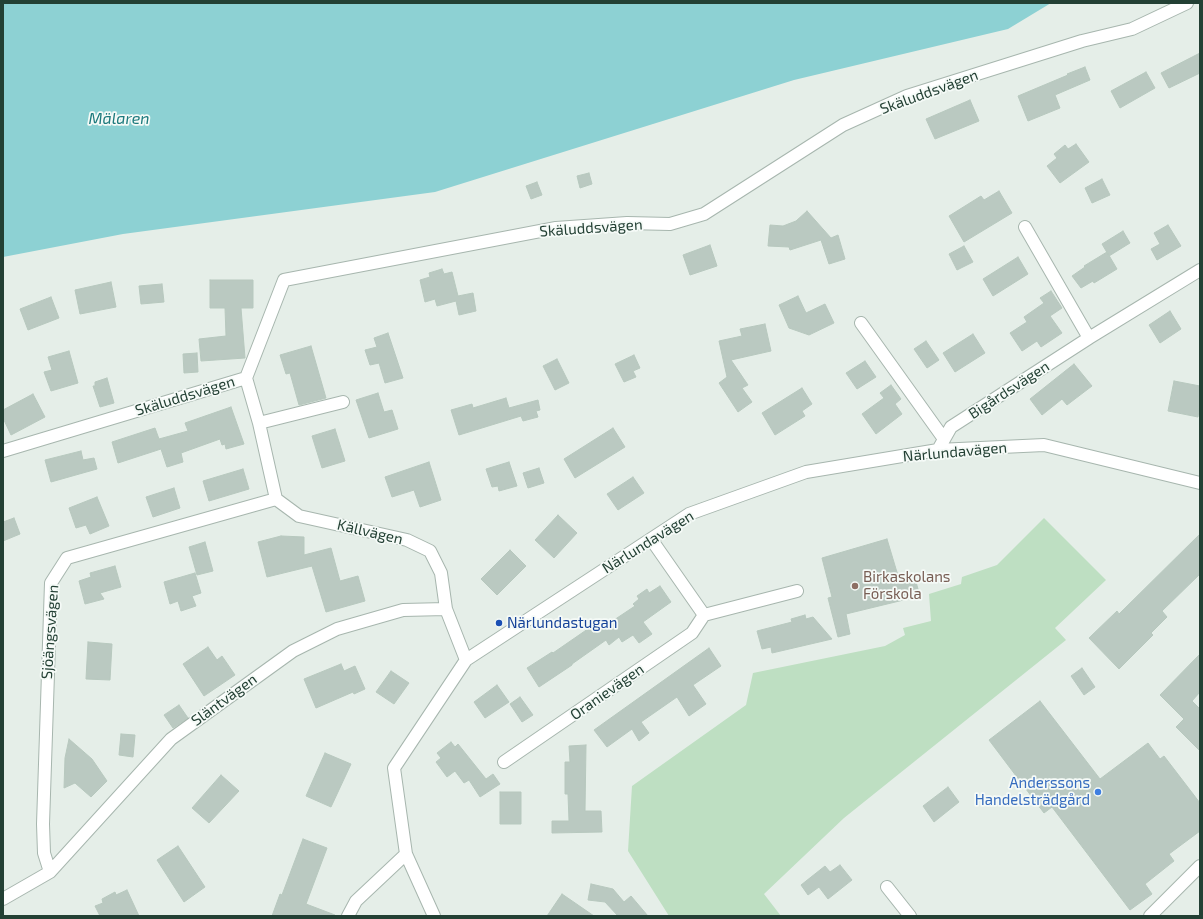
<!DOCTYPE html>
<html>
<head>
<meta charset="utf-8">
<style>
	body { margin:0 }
	#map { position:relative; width:1203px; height:919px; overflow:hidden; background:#e5eee8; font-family:"Exo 2",sans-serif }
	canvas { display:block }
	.frame { position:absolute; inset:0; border:4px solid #234034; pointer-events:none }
</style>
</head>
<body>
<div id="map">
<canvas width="1203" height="919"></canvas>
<div class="frame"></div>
</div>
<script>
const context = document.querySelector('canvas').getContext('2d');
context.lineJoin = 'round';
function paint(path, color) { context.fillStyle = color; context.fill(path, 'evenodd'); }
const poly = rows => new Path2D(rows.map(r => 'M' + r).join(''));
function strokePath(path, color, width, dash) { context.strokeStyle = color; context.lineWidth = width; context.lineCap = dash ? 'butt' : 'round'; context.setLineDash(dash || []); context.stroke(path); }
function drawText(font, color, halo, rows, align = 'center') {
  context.font = font + ' "Exo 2",sans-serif'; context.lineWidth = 3.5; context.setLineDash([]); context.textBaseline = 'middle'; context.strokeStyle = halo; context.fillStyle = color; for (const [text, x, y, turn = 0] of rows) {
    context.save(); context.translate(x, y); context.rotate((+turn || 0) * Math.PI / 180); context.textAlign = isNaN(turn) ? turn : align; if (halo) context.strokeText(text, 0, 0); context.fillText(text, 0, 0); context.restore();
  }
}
const green = poly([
	[1044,518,1106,580,1055,628,1066,640,844,818,764,894,781,916,669,916,628,851,632,786,746,705,753,673,885,646,905,635,903,628,931,621,929,594,961,584,962,577,997,565]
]);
const water = poly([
	[3,3,1051,3,1008,29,794,80,435,192,123,234,3,257]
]);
const building = poly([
	[1200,53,1200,73,1169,88,1161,73,1200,53],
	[1085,67,1090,80,1055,95,1060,108,1028,121,1018,96,1068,75,1067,74,1085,67],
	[1146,72,1155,88,1120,108,1111,91,1146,72],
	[970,100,979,121,935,139,926,119,970,100],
	[1076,144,1089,162,1060,183,1047,166,1057,158,1054,154,1065,145,1068,149,1076,144],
	[589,173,592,184,580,188,577,176,589,173],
	[1102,179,1110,195,1092,203,1085,188,1102,179],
	[537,182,542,195,531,199,526,186,537,182],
	[999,191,1012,213,964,242,949,216,981,196,984,200,999,191],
	[807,211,831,238,838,235,845,259,829,264,821,240,790,250,789,247,768,246,770,225,783,226,796,221,807,211],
	[1168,225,1181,246,1157,260,1151,249,1160,244,1154,233,1168,225],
	[1123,231,1130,243,1109,256,1102,244,1123,231],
	[710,245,717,266,690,275,683,255,710,245],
	[964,246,973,262,957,270,949,254,964,246],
	[1107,252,1117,269,1094,283,1093,281,1081,288,1072,276,1085,267,1084,266,1107,252],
	[1018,257,1028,274,993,296,983,279,1018,257],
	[442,269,444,274,452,272,458,296,473,293,476,311,459,315,456,301,437,306,435,299,425,302,420,280,430,277,429,273,442,269],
	[210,280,253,280,253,308,241,308,245,358,201,361,199,339,226,336,225,308,210,308,210,280],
	[111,282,116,307,80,314,75,290,111,282],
	[162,284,164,302,141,304,139,286,162,284],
	[1051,291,1062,308,1050,316,1062,333,1041,347,1037,341,1022,351,1010,333,1027,322,1024,317,1044,303,1040,298,1051,291],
	[798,296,806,313,825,304,834,323,809,335,789,328,779,305,798,296],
	[51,297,59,318,28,330,20,309,51,297],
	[1170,311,1181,329,1160,343,1149,325,1170,311],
	[765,324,771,351,731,360,748,385,742,388,752,402,738,412,719,383,727,377,719,341,742,336,740,329,765,324],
	[388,333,403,378,385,383,379,363,370,365,365,350,377,347,374,338,388,333],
	[973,334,985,353,955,372,943,353,973,334],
	[926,341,939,360,927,368,914,349,926,341],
	[311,346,326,398,299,405,290,373,286,374,280,355,311,346],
	[69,351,78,383,51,391,44,372,52,370,48,357,69,351],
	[197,353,198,372,184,373,183,354,197,353],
	[634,355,640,368,633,371,636,377,624,382,615,364,634,355],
	[557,359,569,383,555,390,543,366,557,359],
	[865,361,876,377,857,389,846,373,865,361],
	[1074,364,1092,386,1067,405,1062,399,1042,415,1030,399,1074,364],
	[107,378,114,403,100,407,93,386,95,386,95,382,107,378],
	[1174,381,1200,386,1200,405,1198,417,1168,411,1174,381],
	[891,385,901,399,895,404,902,414,876,434,862,414,884,398,880,393,891,385],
	[802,388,812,404,802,411,805,416,775,435,762,413,802,388],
	[378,393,384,412,392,410,398,429,369,438,356,400,378,393],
	[33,394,45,417,11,435,3,418,3,410,33,394],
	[506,398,509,408,538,400,540,410,536,411,538,417,523,421,521,416,459,435,451,410,472,404,473,408,506,398],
	[231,407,244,444,226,449,225,444,222,445,220,439,181,453,183,462,167,467,161,449,118,463,112,442,155,428,159,439,188,431,185,423,231,407],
	[613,428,625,447,575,478,564,459,613,428],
	[335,429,345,461,322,468,312,436,335,429],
	[81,451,83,460,94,458,97,469,51,482,45,460,81,451],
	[429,462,441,500,420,507,414,490,392,497,385,477,429,462],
	[509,462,517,486,499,491,498,486,492,487,486,469,509,462],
	[539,468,544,483,528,488,523,473,539,468],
	[243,469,249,489,209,501,203,481,243,469],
	[633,477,644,493,618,510,607,494,633,477],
	[174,488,180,508,153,517,146,497,174,488],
	[97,497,109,526,90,534,86,525,76,528,69,508,97,497],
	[558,515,577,533,554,558,535,540,558,515],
	[14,518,20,534,3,541,3,522,14,518],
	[1200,534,1200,574,1162,611,1167,617,1151,633,1153,635,1119,669,1089,638,1117,611,1119,614,1200,534],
	[281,536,304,537,304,555,331,548,340,581,358,576,365,601,326,612,312,566,267,577,258,542,281,536],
	[887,539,899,579,914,575,920,596,846,614,850,634,838,637,828,598,832,597,822,558,887,539],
	[205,542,213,571,197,575,189,547,205,542],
	[510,550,526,566,497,595,481,579,510,550],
	[115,566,121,587,100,593,104,599,85,604,79,581,91,577,90,573,115,566],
	[195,573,201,593,192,596,196,606,181,611,178,601,170,604,164,582,195,573],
	[660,586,671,602,643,622,652,634,639,643,633,635,622,642,619,637,609,645,606,640,572,664,572,665,539,687,527,668,552,652,553,653,595,624,599,630,635,606,633,604,639,599,637,596,647,589,649,593,660,586],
	[805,615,806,619,813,617,832,639,772,653,771,647,762,649,757,631,792,622,791,619,805,615],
	[88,642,112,644,110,680,86,679,88,642],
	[208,647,217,660,222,656,235,675,204,696,183,664,208,647],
	[709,648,721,666,693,685,706,704,689,716,677,697,641,722,649,733,639,741,632,729,607,747,594,730,709,648],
	[1200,654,1200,692,1192,701,1200,709,1200,751,1176,727,1184,719,1160,695,1200,654],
	[341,664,344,671,355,666,365,689,354,694,353,692,316,708,304,679,341,664],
	[1082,668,1095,687,1084,695,1071,676,1082,668],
	[391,671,409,683,394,704,376,692,391,671],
	[497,685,509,702,485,718,474,702,497,685],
	[520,697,533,715,522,722,510,704,520,697],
	[1040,701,1100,779,1148,743,1160,759,1164,756,1200,803,1200,831,1169,854,1174,861,1145,884,1152,894,1130,910,1052,807,1044,813,989,740,1040,701],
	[179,705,188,718,173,728,164,715,179,705],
	[121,734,135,735,133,757,119,755,121,734],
	[69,739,92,759,107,781,91,797,75,783,64,788,65,758,69,739],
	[451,742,455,747,458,744,486,779,493,774,500,784,480,797,469,780,464,783,455,771,447,777,436,762,441,758,437,753,451,742],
	[586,745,585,811,601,811,602,832,552,833,552,821,569,821,568,794,565,794,565,762,570,762,569,746,586,745],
	[325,753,351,764,331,807,306,796,325,753],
	[221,775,239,791,209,823,192,808,221,775],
	[948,787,959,802,934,822,923,806,948,787],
	[500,792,521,792,521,824,500,824,500,792],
	[303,839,327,848,306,904,335,915,334,916,272,916,280,894,282,895,303,839],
	[178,846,205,887,184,902,157,860,178,846],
	[840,865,852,880,828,899,819,887,808,895,801,885,825,866,830,872,840,865],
	[591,884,613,889,624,902,631,896,648,916,618,916,605,902,588,900,591,884],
	[127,890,139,916,100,916,95,906,103,903,102,899,115,892,116,895,127,890],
	[562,894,594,916,547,916,562,894]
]);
const minor = poly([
	[1025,227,1089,338],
	[861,323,944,439],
	[246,378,284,280,556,228,627,223,670,224,704,214,843,125,907,96,1082,41,1132,29,1187,3],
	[246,378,259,423,343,402],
	[259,423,276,499,299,516,407,540,430,551,441,573,446,609,466,660],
	[938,450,951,427,1089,338,1200,270],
	[3,451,246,378],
	[704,615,797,591],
	[504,762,692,633,704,615,651,539],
	[50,872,44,853,43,824,51,583,67,558,276,499],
	[887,887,910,916],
	[3,899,50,872,171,739,293,651,337,629,403,610,446,609],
	[348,916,356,901,406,854],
	[434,916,406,854,394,768,466,660,689,514,806,472,938,450,1044,445,1200,483],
	[1150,916,1200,866]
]);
const markers = [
	[855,586,4,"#8d6e63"],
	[499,623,4,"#1a4fb4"],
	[1098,792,4,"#3f7fe0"]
];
const streetNames = [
	["Skäluddsvägen",929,92,-20],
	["Skäluddsvägen",591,228,-4],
	["Bigårdsvägen",1009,390,-33],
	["Skäluddsvägen",185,396,-17],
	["Närlundavägen",955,452,-5],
	["Källvägen",370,532,13],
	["Närlundavägen",648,542,-32],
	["Sjöängsvägen",50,632,-86],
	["Oranievägen",607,692,-35],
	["Släntvägen",224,700,-36]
];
const educationNames = [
	["Birkaskolans",863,577],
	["Förskola",863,594]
];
const transitNames = [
	["Närlundastugan",507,623]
];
const shopNames = [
	["Anderssons",1090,783],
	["Handelsträdgård",1090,800]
];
const waterNames = [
	["Mälaren",119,119]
];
paint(green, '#bedfc2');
paint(water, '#8dd1d3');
paint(building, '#bac9c1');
strokePath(building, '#b7c8be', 1);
strokePath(minor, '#a7b6ae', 14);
strokePath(minor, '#fff', 12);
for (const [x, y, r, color] of markers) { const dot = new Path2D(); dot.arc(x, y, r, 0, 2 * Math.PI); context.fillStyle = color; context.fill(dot); strokePath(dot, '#f5faf7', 1.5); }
drawText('15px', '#234034', '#f5faf7', streetNames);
drawText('15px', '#785e54', '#f5faf7', educationNames, 'left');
drawText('15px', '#164399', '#f5faf7', transitNames, 'left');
drawText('15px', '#366cbe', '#f5faf7', shopNames, 'right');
drawText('italic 16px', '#1d7a7d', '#f5faf7', waterNames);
</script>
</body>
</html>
